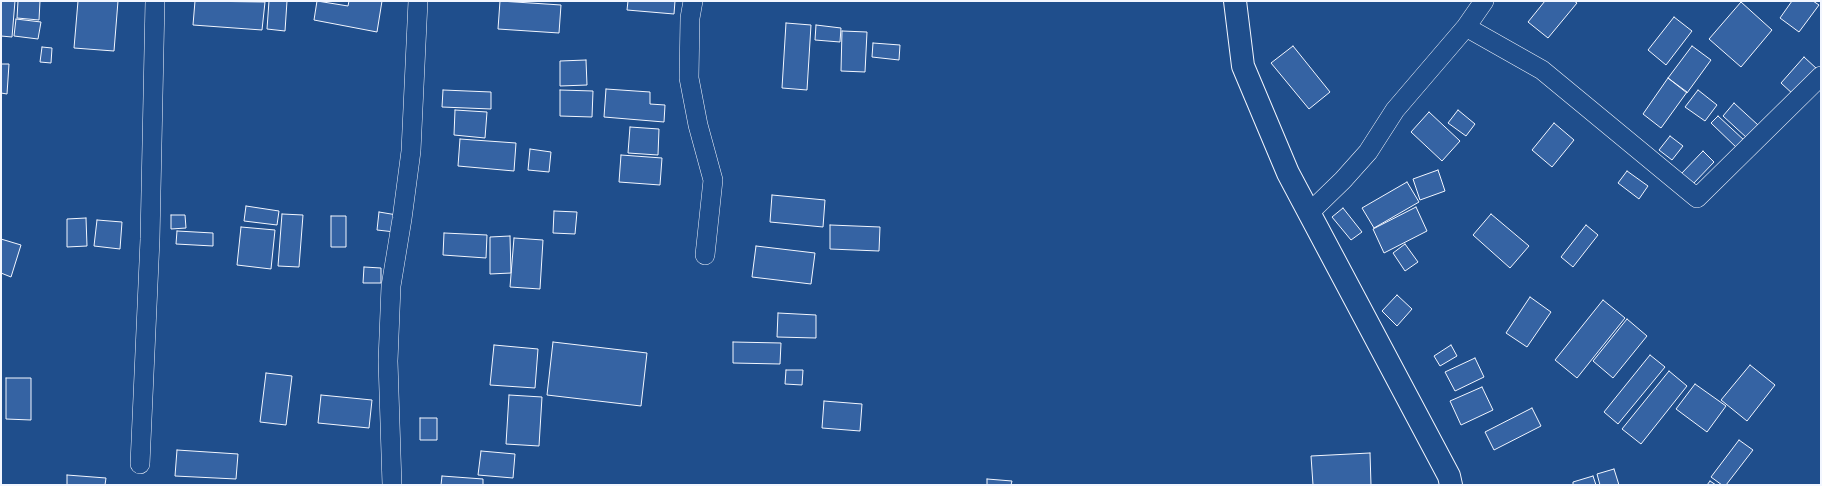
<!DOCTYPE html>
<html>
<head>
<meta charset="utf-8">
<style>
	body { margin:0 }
	#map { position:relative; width:1822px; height:486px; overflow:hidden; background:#1f4e8c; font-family:Jost,sans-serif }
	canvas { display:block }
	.frame { position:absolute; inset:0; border:2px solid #f2f6ff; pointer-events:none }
</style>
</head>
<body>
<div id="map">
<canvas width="1822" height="486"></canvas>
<div class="frame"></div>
</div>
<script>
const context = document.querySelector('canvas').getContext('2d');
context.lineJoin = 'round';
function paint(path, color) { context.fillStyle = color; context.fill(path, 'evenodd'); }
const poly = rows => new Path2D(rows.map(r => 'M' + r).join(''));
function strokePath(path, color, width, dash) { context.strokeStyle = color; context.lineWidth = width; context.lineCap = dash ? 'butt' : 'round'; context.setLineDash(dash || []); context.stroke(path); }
const building = poly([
	[1,1,15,1,12,37,1,36,1,1],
	[18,1,40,1,39,20,17,18,18,1],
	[78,1,118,1,114,51,74,48,78,1],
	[195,1,265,2,262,30,193,25,195,1],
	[269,1,287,1,285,31,267,29,269,1],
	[317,1,348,6,349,1,382,1,377,32,314,20,317,1],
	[500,1,561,5,559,33,498,29,500,1],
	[628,1,675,1,674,14,627,10,628,1],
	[1545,1,1574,1,1577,3,1548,38,1528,22,1545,1],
	[1792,1,1813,1,1819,5,1799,32,1780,18,1792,1],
	[1741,2,1772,30,1741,67,1709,39,1741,2],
	[1674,17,1692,31,1666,65,1648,50,1674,17],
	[16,19,41,22,38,39,14,36,16,19],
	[786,23,811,25,807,90,782,88,786,23],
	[816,25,841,28,840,42,815,40,816,25],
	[842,31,867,32,865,72,841,71,842,31],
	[873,43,900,45,899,60,872,57,873,43],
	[1293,46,1330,92,1309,109,1271,63,1293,46],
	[1692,46,1711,60,1687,93,1668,78,1692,46],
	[42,47,52,48,51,63,40,62,42,47],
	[1804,57,1817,69,1794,95,1781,83,1804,57],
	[586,60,587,85,560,86,560,61,586,60],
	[1,64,9,64,7,94,1,93,1,64],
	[1668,78,1687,92,1661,128,1643,114,1668,78],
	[606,89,650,92,650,104,665,105,664,122,604,117,606,89],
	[443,90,491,92,491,109,442,107,443,90],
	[560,90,593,91,592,117,560,116,560,90],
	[1698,90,1717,105,1705,121,1685,107,1698,90],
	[1734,103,1758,125,1747,138,1723,116,1734,103],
	[455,110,487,112,485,138,454,135,455,110],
	[1458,110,1475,124,1466,136,1448,123,1458,110],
	[1429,112,1460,141,1442,161,1411,132,1429,112],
	[1718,116,1745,141,1738,149,1711,123,1718,116],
	[1554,123,1574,140,1552,167,1532,150,1554,123],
	[630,127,659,129,658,155,628,153,630,127],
	[1670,136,1683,146,1672,160,1659,150,1670,136],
	[460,139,516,143,514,171,458,166,460,139],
	[530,149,551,152,549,172,528,170,530,149],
	[1703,151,1714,162,1692,185,1681,174,1703,151],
	[621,155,662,158,660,185,619,182,621,155],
	[1438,170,1445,191,1420,200,1413,179,1438,170],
	[1627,171,1648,186,1639,199,1618,183,1627,171],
	[1407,182,1419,202,1374,228,1362,208,1407,182],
	[772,195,825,200,823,227,770,222,772,195],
	[246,206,279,211,277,225,244,221,246,206],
	[1416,207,1427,231,1384,253,1373,229,1416,207],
	[1343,208,1362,232,1351,240,1332,217,1343,208],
	[554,211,577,212,575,234,553,233,554,211],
	[379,212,397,215,395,232,377,230,379,212],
	[282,214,303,215,299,267,278,266,282,214],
	[1491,214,1529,246,1510,268,1473,235,1491,214],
	[171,215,185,215,186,228,171,229,171,215],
	[331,216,346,216,346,247,331,247,331,216],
	[86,218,87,246,67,247,67,219,86,218],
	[97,220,122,222,120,249,94,246,97,220],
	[830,225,880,227,879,251,830,249,830,225],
	[1586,225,1598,235,1573,267,1561,257,1586,225],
	[241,227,275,230,271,269,237,265,241,227],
	[177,231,213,233,213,246,176,244,177,231],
	[444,233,487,235,486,258,443,255,444,233],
	[510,236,511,273,490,274,490,237,510,236],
	[514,238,543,240,540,289,510,287,514,238],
	[1,239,21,245,11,277,1,273,1,239],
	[1405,244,1418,262,1405,271,1393,253,1405,244],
	[756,246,815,253,811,284,752,277,756,246],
	[364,267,381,268,381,283,363,283,364,267],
	[1397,295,1412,309,1397,326,1382,311,1397,295],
	[1530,297,1551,312,1527,347,1506,333,1530,297],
	[1603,300,1625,318,1577,378,1555,360,1603,300],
	[778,313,816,315,816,338,777,337,778,313],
	[1627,319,1647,336,1613,378,1593,361,1627,319],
	[553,342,647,353,641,406,547,395,553,342],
	[733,342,781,343,780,364,733,363,733,342],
	[494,345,538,349,535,388,490,385,494,345],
	[1451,345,1457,356,1440,366,1434,356,1451,345],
	[1650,355,1665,367,1618,424,1604,412,1650,355],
	[1475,358,1484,377,1455,391,1445,372,1475,358],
	[1750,365,1775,385,1747,421,1721,400,1750,365],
	[786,370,803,370,802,385,785,384,786,370],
	[1669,371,1687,386,1641,444,1622,429,1669,371],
	[266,373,292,376,286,425,260,422,266,373],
	[6,378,31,378,31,420,6,419,6,378],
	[1695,384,1726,406,1707,432,1676,409,1695,384],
	[1482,387,1493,410,1461,425,1450,401,1482,387],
	[321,395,372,400,369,428,318,423,321,395],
	[509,395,542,397,539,446,506,444,509,395],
	[824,401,862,404,860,431,822,428,824,401],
	[1532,408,1541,426,1494,450,1485,432,1532,408],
	[420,418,437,418,437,440,420,440,420,418],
	[1739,440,1753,450,1726,485,1722,485,1711,477,1739,440],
	[177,450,238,454,236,479,175,476,177,450],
	[481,451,515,454,513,478,478,475,481,451],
	[1370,453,1371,485,1313,485,1311,456,1370,453],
	[1614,469,1619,485,1600,485,1597,474,1614,469],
	[67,475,106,478,105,485,67,485,67,475],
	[442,476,483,479,483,485,441,485,442,476],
	[1593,476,1596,485,1573,485,1573,482,1593,476],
	[987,479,1012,481,1011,485,987,485,987,479],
	[1710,481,1716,485,1707,485,1710,481]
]);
const minor = poly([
	[693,1,690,18,689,78,698,125,713,180,705,255],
	[1484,1,1466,27,1542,70,1697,198,1821,76],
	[1309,213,1343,180,1368,152,1395,110,1466,27],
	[140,464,150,239,155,1],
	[392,485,388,361,391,286,402,219,411,151,418,1]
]);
const tertiary = poly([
	[1235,1,1243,66,1288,173,1449,476,1451,485]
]);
paint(building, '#3563a3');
strokePath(building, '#f2f6ff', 1);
strokePath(minor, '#f2f6ff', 20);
strokePath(tertiary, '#f2f6ff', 24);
strokePath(minor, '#1f4e8c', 19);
strokePath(tertiary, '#1f4e8c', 22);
</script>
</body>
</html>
